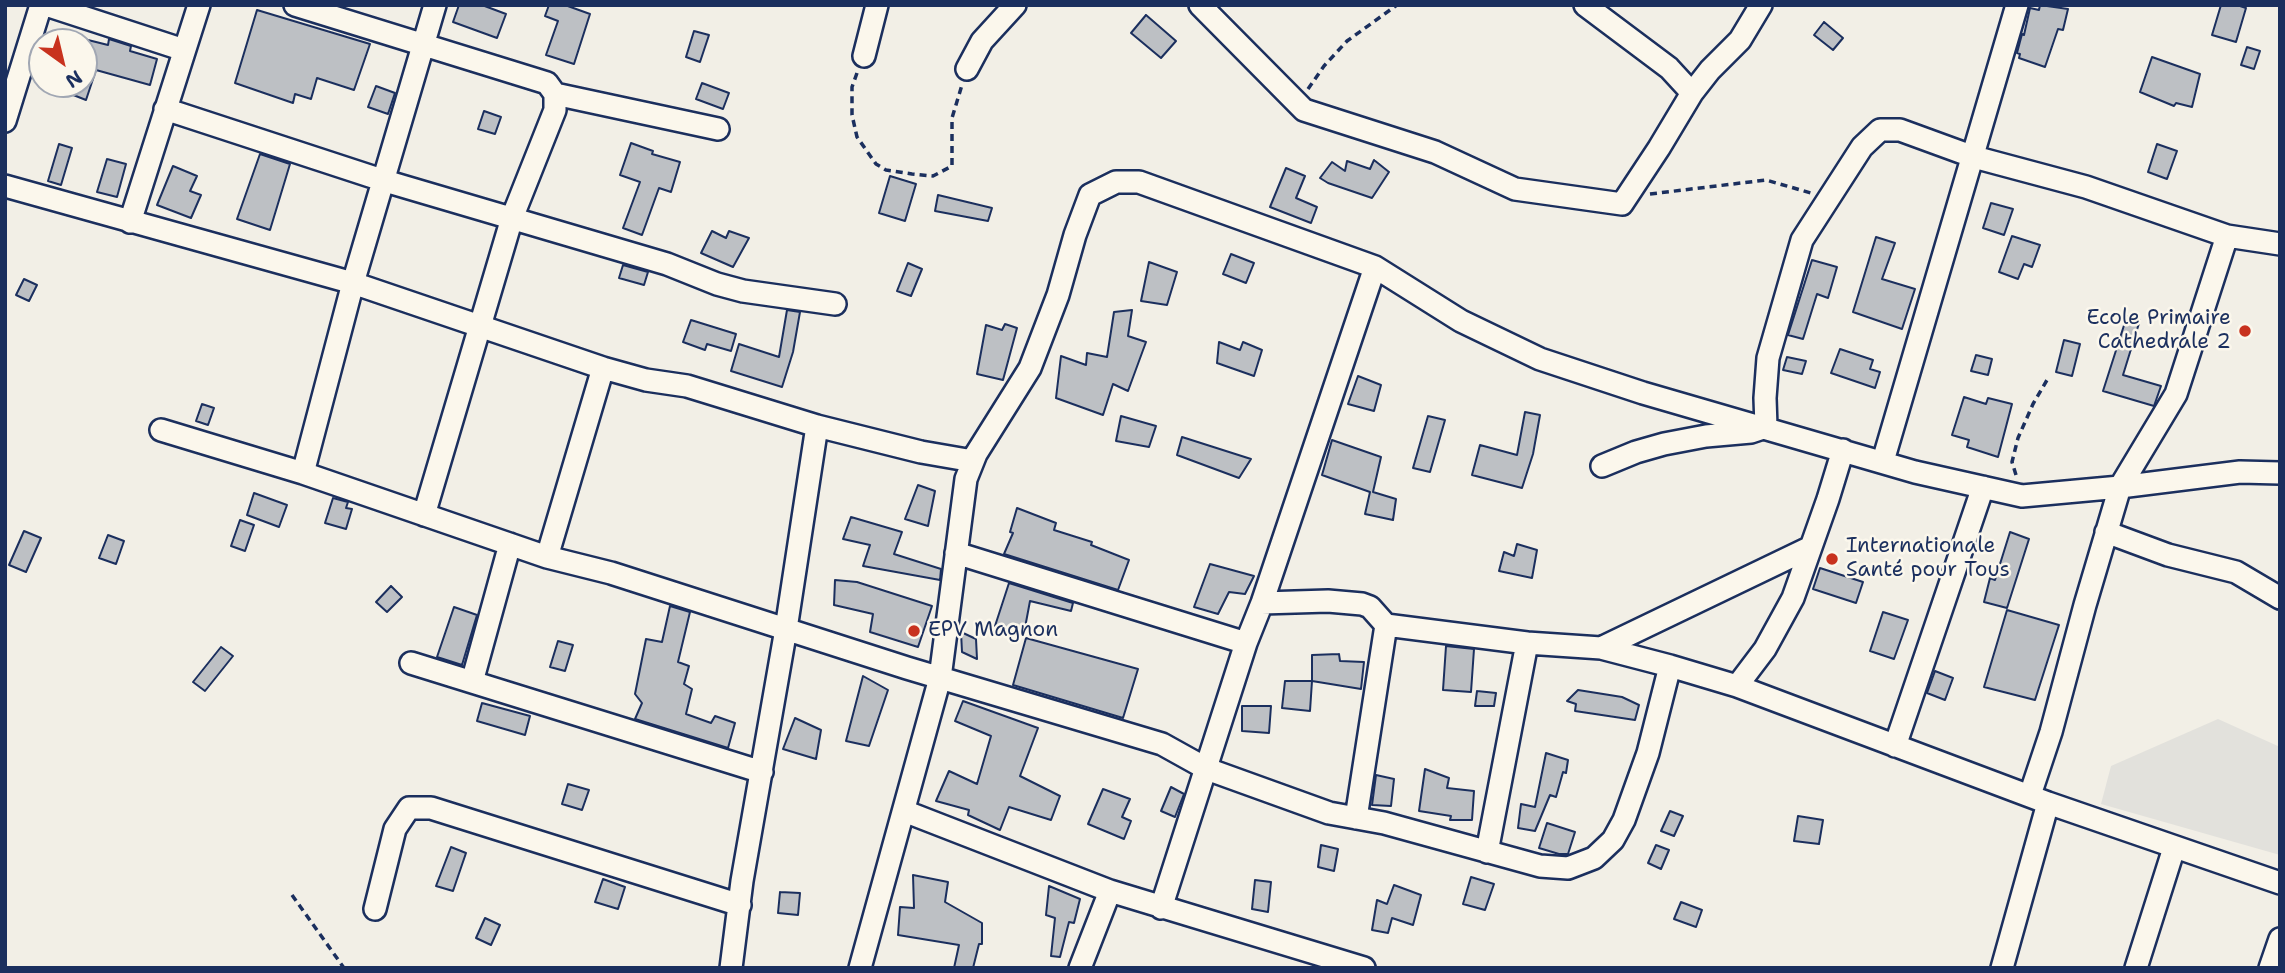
<!DOCTYPE html>
<html>
<head>
<meta charset="utf-8">
<style>
	body { margin:0 }
	#map { position:relative; width:2285px; height:973px; overflow:hidden; background:#f2efe6; font-family:"Shantell Sans",sans-serif }
	canvas { display:block }
	.frame { position:absolute; inset:0; border:7px solid #1b2f5e; pointer-events:none }
	.north { position:absolute; left:28px; top:28px; width:70px; height:70px; box-sizing:border-box; background:#fbf7ec; border:2px solid #a1a7b3; border-radius:50%; rotate:146deg; font-size:19px; font-weight:700; line-height:28px; text-align:center; color:#1b2f5e }
	.north::after { content:''; display:block; margin:auto; width:24px; height:32px; background:#c8321e; clip-path:polygon(50% 0,100% 100%,50% 72%,0 100%) }
</style>
</head>
<body>
<div id="map">
<canvas width="2285" height="973"></canvas>
<div class="frame"></div>
<div class="north">N</div>
</div>
<script>
const context = document.querySelector('canvas').getContext('2d');
context.lineJoin = 'round';
function paint(path, color) { context.fillStyle = color; context.fill(path, 'evenodd'); }
const poly = rows => new Path2D(rows.map(r => 'M' + r).join(''));
function strokePath(path, color, width, dash) { context.strokeStyle = color; context.lineWidth = width; context.lineCap = dash ? 'butt' : 'round'; context.setLineDash(dash || []); context.stroke(path); }
function drawText(font, color, halo, rows, align = 'center') {
  context.font = font + ' "Shantell Sans",sans-serif'; context.lineWidth = 5; context.setLineDash([]); context.textBaseline = 'middle'; context.strokeStyle = halo; context.fillStyle = color; for (const [text, x, y, turn = 0] of rows) {
    context.save(); context.translate(x, y); context.rotate((+turn || 0) * Math.PI / 180); context.textAlign = isNaN(turn) ? turn : align; if (halo) context.strokeText(text, 0, 0); context.fillText(text, 0, 0); context.restore();
  }
}
const built = poly([
	[2218,719,2280,747,2280,855,2101,804,2111,766]
]);
const building = poly([
	[459,5,482,5,506,14,497,38,453,22,459,5],
	[549,5,565,5,590,14,574,64,546,55,558,21,545,16,549,5],
	[2040,5,2068,9,2063,30,2058,29,2045,67,2019,58,2020,54,2017,53,2022,34,2024,35,2030,8,2039,10,2040,5],
	[2221,5,2237,5,2246,8,2236,42,2212,35,2221,5],
	[257,10,370,44,354,90,317,78,311,99,295,94,293,103,235,83,257,10],
	[1146,15,1176,41,1161,58,1131,33,1146,15],
	[1824,22,1843,38,1833,50,1814,35,1824,22],
	[694,31,709,35,700,62,686,57,694,31],
	[84,39,108,45,109,39,131,46,130,51,157,59,150,85,96,70,86,100,48,85,84,84,84,39],
	[2247,47,2260,51,2254,69,2241,65,2247,47],
	[2152,57,2200,74,2192,107,2176,103,2174,106,2140,92,2152,57],
	[702,83,729,93,723,109,696,99,702,83],
	[376,86,395,93,388,114,368,107,376,86],
	[484,111,501,117,495,134,478,129,484,111],
	[631,143,653,151,652,154,680,162,671,192,659,188,642,235,623,228,640,182,620,175,631,143],
	[59,144,72,148,61,185,48,181,59,144],
	[2157,144,2177,151,2167,179,2148,172,2157,144],
	[260,154,290,164,270,230,237,219,260,154],
	[107,159,126,164,117,197,97,192,107,159],
	[1374,160,1389,172,1372,198,1328,183,1320,178,1332,162,1345,171,1347,161,1370,169,1374,160],
	[173,166,197,176,190,191,201,195,191,218,157,205,173,166],
	[1286,168,1305,176,1296,198,1317,207,1311,223,1270,207,1286,168],
	[890,176,916,184,905,221,879,213,890,176],
	[938,195,992,208,988,221,935,211,938,195],
	[1991,203,2013,209,2004,235,1983,228,1991,203],
	[712,231,726,238,729,231,749,238,733,267,701,253,712,231],
	[2012,236,2040,245,2032,267,2024,264,2018,279,1999,272,2012,236],
	[1876,237,1895,243,1882,279,1915,289,1902,329,1853,312,1876,237],
	[1231,254,1254,263,1246,283,1223,274,1231,254],
	[1812,260,1837,267,1828,298,1817,294,1803,339,1788,335,1812,260],
	[1149,262,1177,272,1167,305,1141,301,1149,262],
	[908,263,922,269,911,296,897,291,908,263],
	[623,265,648,272,644,285,619,278,623,265],
	[24,279,37,285,29,301,16,295,24,279],
	[787,310,800,312,793,352,782,387,731,371,739,344,779,357,787,310],
	[1132,310,1128,336,1146,342,1128,391,1113,384,1103,415,1056,398,1061,356,1086,365,1087,353,1107,357,1114,312,1132,310],
	[2127,316,2140,320,2123,375,2161,386,2154,406,2103,391,2127,316],
	[691,320,736,334,731,351,707,344,705,350,683,342,691,320],
	[1005,324,1017,328,1003,380,977,374,986,325,1002,330,1005,324],
	[2064,340,2080,344,2072,376,2056,372,2064,340],
	[1219,342,1240,350,1243,342,1262,350,1254,376,1217,363,1219,342],
	[1840,349,1873,360,1870,369,1880,372,1875,388,1831,373,1840,349],
	[1976,355,1992,359,1988,375,1971,371,1976,355],
	[1787,357,1806,361,1802,374,1783,370,1787,357],
	[1358,376,1381,385,1374,411,1348,404,1358,376],
	[1964,397,1986,404,1988,398,2012,404,1998,457,1967,447,1969,440,1952,435,1964,397],
	[202,404,214,408,208,425,196,421,202,404],
	[1525,412,1540,415,1533,454,1522,488,1472,475,1480,445,1517,455,1525,412],
	[1121,416,1156,426,1149,447,1116,441,1121,416],
	[1428,416,1445,420,1430,472,1413,468,1428,416],
	[1182,437,1251,459,1239,478,1177,455,1182,437],
	[1332,440,1381,457,1373,492,1396,499,1393,520,1365,514,1370,492,1322,475,1332,440],
	[918,485,935,491,928,526,905,519,918,485],
	[254,493,287,505,279,527,247,515,254,493],
	[333,498,348,502,346,508,352,509,346,529,325,523,333,498],
	[1017,508,1056,523,1054,530,1092,542,1091,545,1129,560,1118,590,1004,554,1013,533,1010,532,1017,508],
	[851,517,902,532,894,554,941,569,940,580,863,566,870,545,843,539,851,517],
	[240,520,254,525,245,551,231,546,240,520],
	[24,531,41,538,26,572,9,565,24,531],
	[2010,532,2029,539,2007,608,1984,602,1990,578,1995,580,2010,532],
	[108,535,124,541,116,564,99,558,108,535],
	[1517,544,1537,550,1532,578,1499,571,1504,552,1514,556,1517,544],
	[1210,564,1254,576,1245,594,1229,592,1218,614,1194,607,1210,564],
	[1820,568,1863,582,1856,603,1813,589,1820,568],
	[835,580,857,582,932,606,918,647,870,632,873,614,834,605,835,580],
	[1009,583,1073,603,1071,611,1030,601,1024,633,995,626,1009,583],
	[391,586,402,597,387,612,376,602,391,586],
	[670,606,690,612,678,662,689,666,684,684,692,689,686,714,711,723,715,716,735,723,728,748,635,719,642,703,635,694,646,639,662,642,670,606],
	[454,607,477,615,462,665,437,657,454,607],
	[2007,610,2059,625,2035,700,1984,687,2007,610],
	[1883,612,1908,620,1894,659,1870,651,1883,612],
	[961,632,976,639,977,659,962,652,961,632],
	[1026,638,1138,669,1123,718,1013,685,1026,638],
	[558,641,573,645,565,671,550,667,558,641],
	[1446,646,1474,649,1471,692,1443,690,1446,646],
	[221,647,233,656,205,691,193,682,221,647],
	[1339,654,1340,661,1364,662,1361,689,1312,681,1312,655,1339,654],
	[1935,671,1953,678,1945,700,1927,693,1935,671],
	[863,676,888,690,869,746,846,741,863,676],
	[1285,681,1312,681,1310,711,1282,708,1285,681],
	[1578,690,1622,697,1639,705,1635,720,1575,711,1576,704,1567,701,1578,690],
	[1477,691,1496,693,1494,706,1475,706,1477,691],
	[963,701,1038,728,1020,776,1060,796,1051,820,1009,807,1000,830,968,815,969,810,936,801,949,771,977,784,991,736,955,721,963,701],
	[482,703,530,716,525,735,477,721,482,703],
	[1242,706,1271,706,1269,733,1242,731,1242,706],
	[795,718,821,730,816,759,783,749,795,718],
	[1546,753,1568,760,1566,773,1563,772,1556,797,1550,795,1535,831,1518,828,1521,804,1535,807,1546,753],
	[1425,769,1449,778,1447,788,1474,791,1472,820,1450,820,1451,816,1419,811,1425,769],
	[1376,775,1394,779,1391,806,1372,805,1376,775],
	[568,784,589,790,582,810,562,804,568,784],
	[1171,787,1184,794,1175,817,1161,811,1171,787],
	[1103,789,1130,799,1122,817,1131,821,1124,839,1088,824,1103,789],
	[1670,811,1683,816,1674,836,1661,831,1670,811],
	[1798,816,1823,820,1819,844,1794,841,1798,816],
	[1547,823,1575,832,1568,854,1559,854,1539,848,1547,823],
	[1321,845,1338,849,1334,871,1318,867,1321,845],
	[1656,845,1669,850,1661,869,1648,863,1656,845],
	[451,847,466,853,453,891,436,886,451,847],
	[913,875,948,882,945,902,982,923,982,944,979,944,973,968,954,968,959,945,898,935,900,907,914,908,913,875],
	[1471,877,1494,884,1485,910,1463,904,1471,877],
	[603,879,625,887,618,909,595,902,603,879],
	[1255,880,1271,882,1268,912,1252,909,1255,880],
	[1394,885,1421,895,1413,925,1392,918,1388,933,1372,930,1377,900,1387,904,1394,885],
	[1049,886,1080,899,1074,923,1069,922,1060,957,1051,956,1055,918,1046,915,1049,886],
	[780,892,800,893,798,915,778,913,780,892],
	[1681,902,1702,910,1696,927,1674,919,1681,902],
	[485,918,500,925,491,945,476,938,485,918]
]);
const path = poly([
	[857,73,852,87,852,115,857,137,876,164,886,170,912,174,933,176,952,166,952,118,962,85],
	[1308,89,1324,66,1347,41,1397,5],
	[1650,194,1766,180,1811,193],
	[2016,475,2012,462,2018,438,2033,404,2047,380],
	[292,895,344,968]
]);
const minor = poly([
	[46,5,184,50],
	[295,5,547,83,555,94,555,110,512,218,424,515],
	[1200,5,1304,110,1435,152,1515,189,1622,204,1659,148,1692,93,1710,70,1740,40,1761,5],
	[1585,5,1669,68,1692,93],
	[864,56,877,5],
	[967,69,982,41,1015,5],
	[555,94,718,129],
	[165,109,385,181,667,264,717,284,743,291,835,304],
	[5,121,41,5],
	[5,186,353,283,603,368,547,557,611,573,907,668,1162,744,1207,769,1329,813,1384,823,1540,866,1568,868,1594,858,1613,840,1624,820,1648,753,1670,666,1737,686,2048,803,2280,883],
	[130,222,199,5],
	[603,368,646,380,687,386,817,426,921,452,973,461],
	[161,430,303,473,547,557],
	[1883,461,2017,5],
	[1602,466,1636,452,1664,444,1706,436,1751,432,1766,427,1765,398,1768,358,1802,240,1862,147,1880,130,1900,130,1974,157,2086,187,2227,236,2280,244],
	[303,473,353,283,435,5],
	[2120,487,2176,394,2227,236],
	[2120,487,2240,472,2280,473],
	[2106,532,2168,555,2236,572,2280,598],
	[956,553,1246,643],
	[1262,603,1328,601,1362,604,1370,607,1386,625,1527,643],
	[1601,648,1809,548],
	[411,663,762,772],
	[472,682,510,544],
	[1737,686,1765,649,1793,598,1828,499,1843,450],
	[1895,746,1983,487],
	[904,811,1110,891,1364,968],
	[1356,818,1386,625],
	[1487,852,1527,643,1601,648,1670,666],
	[1161,908,1246,643,1262,603,1375,267],
	[375,909,395,829,409,808,431,808,740,905],
	[731,968,742,881,786,629,817,426],
	[860,968,940,678,966,479,976,454,1030,368,1058,295,1075,235,1090,195,1116,182,1139,182,1375,267,1461,321,1540,359,1643,393,1915,472,2022,496,2120,487,2085,605,2051,732,2030,795],
	[1080,968,1110,891],
	[2002,968,2048,803],
	[2136,968,2174,848],
	[2270,968,2280,939]
]);
const markers = [
	[2245,331,7,"#c8321e"],
	[1832,559,7,"#c8321e"],
	[914,631,7,"#c8321e"]
];
const poiNames = [
	["Ecole Primaire",2231,319,"right"],
	["Cathedrale 2",2231,343,"right"],
	["Internationale",1846,547],
	["Santé pour Tous",1846,571],
	["EPV Magnon",928,631]
];
paint(built, '#e2e1dc');
paint(building, '#bdc0c4');
strokePath(building, '#1b2f5e', 2);
strokePath(minor, '#1b2f5e', 26);
strokePath(path, '#1b2f5e', 3.5, [7, 5]);
strokePath(minor, '#fbf7ec', 21);
for (const [x, y, r, color] of markers) { const dot = new Path2D(); dot.arc(x, y, r, 0, 2 * Math.PI); context.fillStyle = color; context.fill(dot); strokePath(dot, '#fbf7ec', 2.5); }
drawText('21px', '#1b2f5e', '#fbf7ec', poiNames, 'left');
</script>
</body>
</html>
